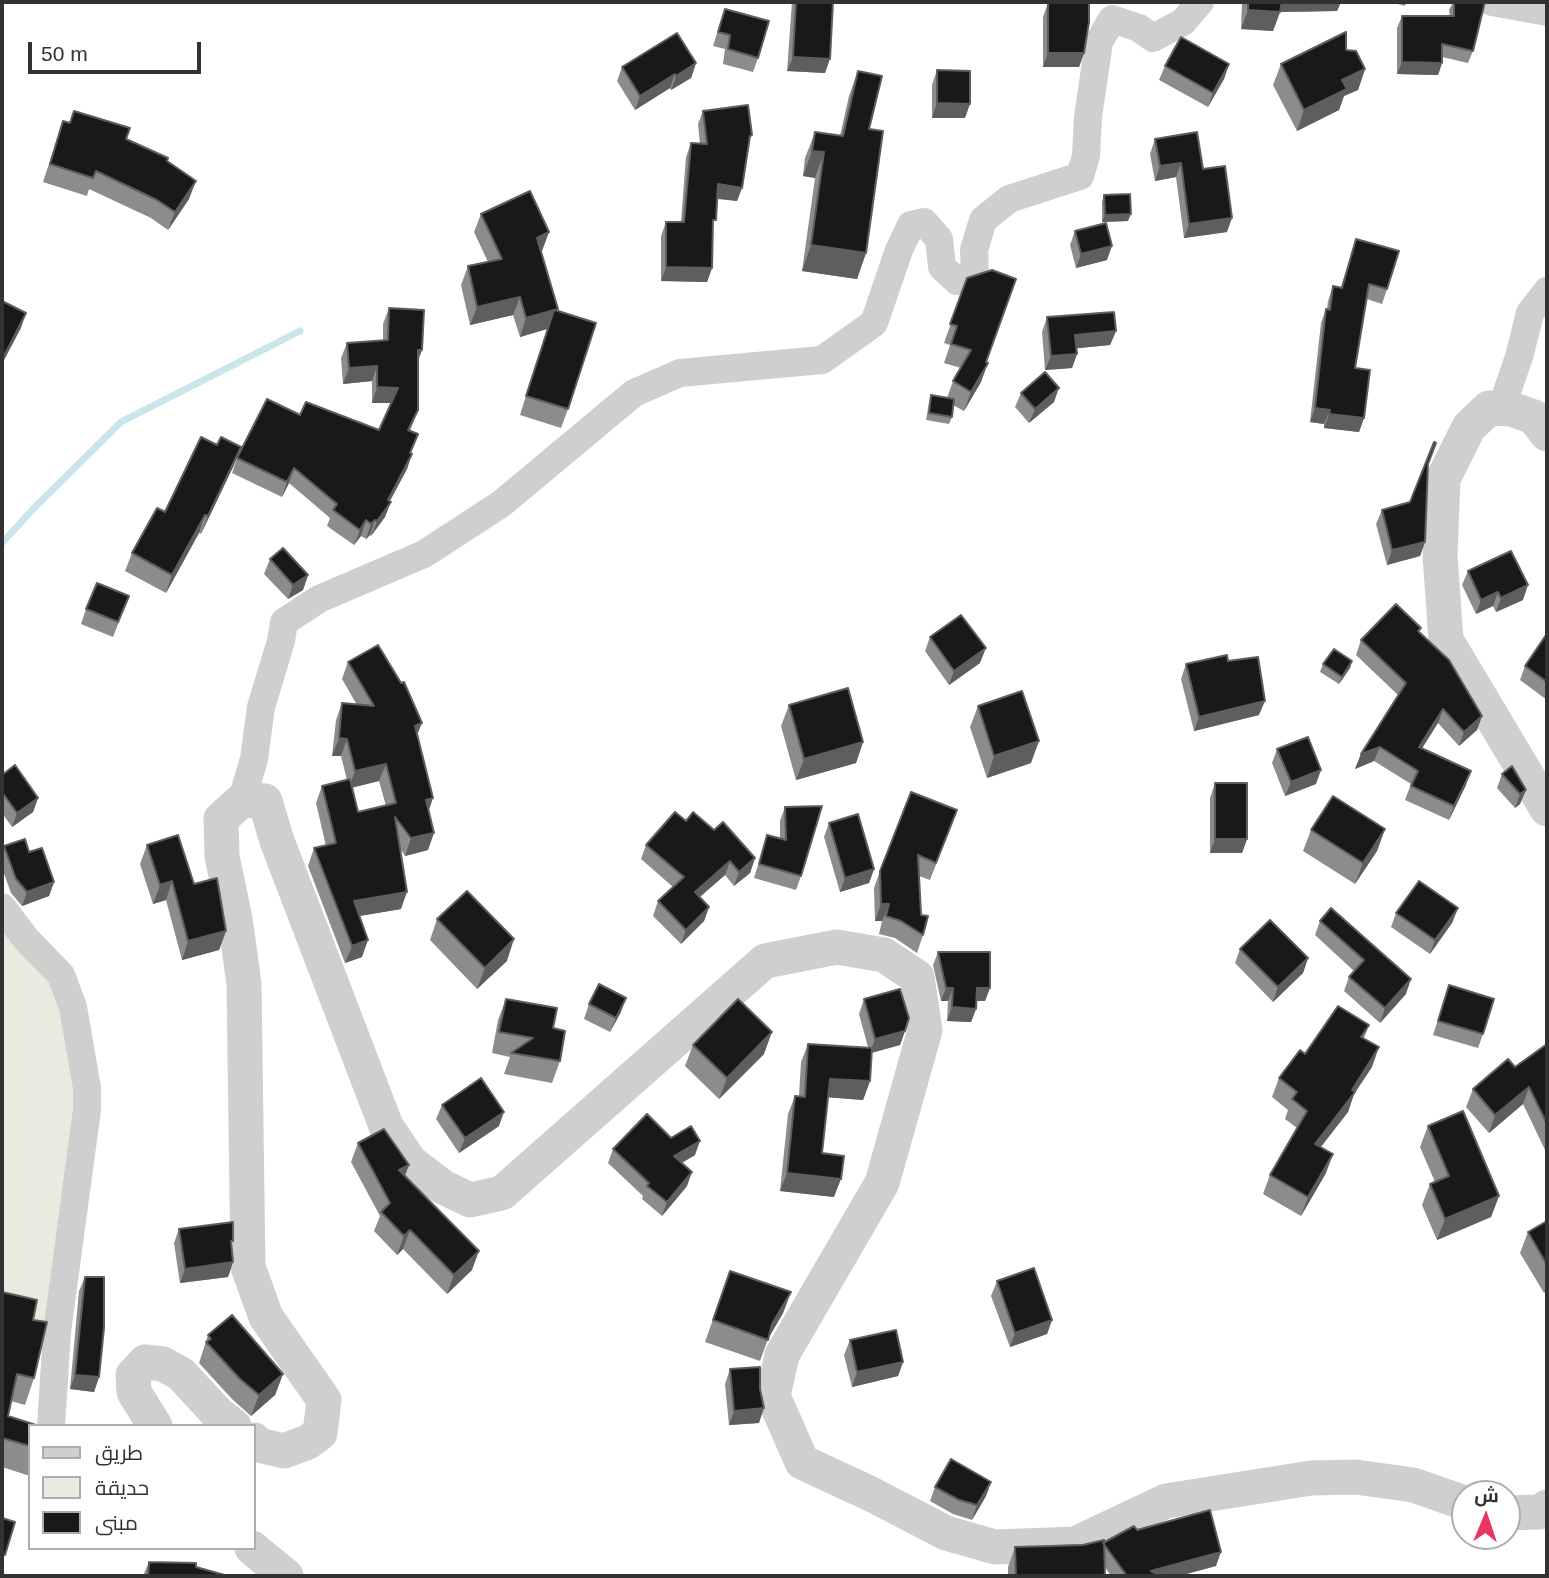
<!DOCTYPE html>
<html>
<head>
<meta charset="utf-8">
<style>
	body { margin:0 }
	#map { position:relative; width:1549px; height:1578px; overflow:hidden; background:#fff; font-family:Arial,Cairo,sans-serif }
	canvas { display:block }
	.frame { position:absolute; inset:0; border:4px solid #323232; pointer-events:none }
	.legend { position:absolute; left:28px; top:1424px; width:228px; height:126px; box-sizing:border-box; background:#fff; border:2px solid #adadad; margin:0; padding:9px 12px; list-style:none; font-size:21px; color:#323232 }
	.legend li { display:flex; align-items:center; gap:14px; height:35px }
	.legend b { width:35px; border:2px solid #adadad }
	.north { position:absolute; left:1451px; top:1480px; width:70px; height:70px; box-sizing:border-box; background:#fff; border:2px solid #adadad; border-radius:50%; rotate:2deg; font-size:19px; font-weight:700; line-height:28px; text-align:center; color:#323232 }
	.north::after { content:''; display:block; margin:auto; width:24px; height:32px; background:#e83660; clip-path:polygon(50% 0,100% 100%,50% 72%,0 100%) }
	.scale { position:absolute; left:28px; top:42px; width:173px; height:32px; box-sizing:border-box; border:4px solid #323232; border-top:0; padding-left:9px; font-size:21px; line-height:24px; white-space:nowrap; color:#323232; -webkit-text-stroke:5px #fff; paint-order:stroke }
</style>
</head>
<body>
<div id="map">
<canvas width="1549" height="1578"></canvas>
<div class="frame"></div>
<ul class="legend">
<li><b style="height:9px;background:#cfcfcf"></b>طريق</li>
<li><b style="height:19px;background:#e8ecde"></b>حديقة</li>
<li><b style="height:19px;background:#191919"></b>مبنى</li>
</ul>
<div class="north">ش</div>
<div class="scale">50 m</div>
</div>
<script>
const context = document.querySelector('canvas').getContext('2d');
context.lineJoin = 'round';
function paint(path, color) { context.fillStyle = color; context.fill(path, 'evenodd'); }
const poly = rows => new Path2D(rows.map(r => 'M' + r).join(''));
function strokePath(path, color, width, dash) { context.strokeStyle = color; context.lineWidth = width; context.lineCap = dash ? 'butt' : 'round'; context.setLineDash(dash || []); context.stroke(path); }
const green = poly([
	[2,926,58,991,75,1091,57,1332,2,1316]
]);
const stream = poly([
	[2,543,34,508,121,422,300,331]
]);
const minor = poly([
	[1492,2,1547,12],
	[1501,409,1519,357,1530,313,1547,291],
	[242,800,254,759,261,707,281,641,284,622,319,599,424,554,501,504,634,393,680,373,822,360,874,323,899,250,911,225,924,222,939,239,942,267,957,281,975,276,974,250,983,220,1009,199,1080,176,1086,156,1088,117,1099,42,1112,19,1139,28,1153,38,1183,22,1200,2],
	[2,907,26,939,61,975,73,1007,87,1088,87,1110,57,1332,51,1426]
]);
const tertiary = poly([
	[1547,434,1534,417,1511,409,1489,408,1469,427,1443,479,1440,555,1446,640,1547,809],
	[155,1426,134,1392,133,1375,145,1362,163,1364,181,1374,218,1414,234,1426],
	[254,1440,259,1445,284,1451,308,1442,320,1433,324,1400,266,1317,248,1267,244,984,235,919,222,856,221,819,242,800,265,801,277,841,386,1126,410,1162,443,1187,470,1200,502,1193,765,961,837,947,884,955,917,977,925,1030,882,1183,782,1355,773,1396,802,1462,871,1494,946,1533,995,1547,1075,1544,1166,1501,1311,1478,1356,1477,1413,1485,1465,1503],
	[1507,1513,1540,1512,1547,1507],
	[252,1548,286,1576]
]);
const wall = poly([
	[792,2,833,2,825,73,787,71],
	[1242,2,1341,2,1337,11,1280,12,1273,31,1241,29],
	[1390,2,1406,2,1405,6],
	[1453,2,1485,2,1473,51,1468,63,1442,57,1442,63,1438,75,1397,74,1397,28,1402,16,1450,16,1449,10],
	[1048,3,1084,53,1079,67,1043,67,1043,17],
	[725,9,758,58,753,72,723,64,725,49,713,46],
	[1346,50,1365,69,1358,90,1344,96,1339,110,1297,131,1273,85,1281,64],
	[696,63,691,78,671,90,670,88,635,110,617,81,622,67],
	[1229,64,1224,79,1208,107,1159,80,1165,66],
	[937,70,965,118,932,118,932,85],
	[858,71,869,129,866,253,857,279,802,271,815,178,803,176,805,158,815,132,840,136,849,96],
	[703,111,748,148,742,188,737,201,717,199,713,228,712,268,707,282,661,281,661,236,666,222,681,222,686,157,691,143,700,144,698,124],
	[63,121,126,139,167,161,189,199,168,230,151,218,89,189,87,196,43,182],
	[1155,139,1203,169,1227,232,1184,238,1176,177,1155,181,1150,154],
	[1104,195,1128,221,1102,222,1102,202],
	[481,214,549,232,541,252,558,309,568,409,561,428,520,415,547,329,520,337,513,315,470,325,461,285,468,266,488,262,474,232],
	[1075,231,1107,260,1076,268,1070,245],
	[1356,239,1387,289,1382,304,1367,299,1355,368,1364,418,1359,432,1324,428,1324,424,1310,422,1321,323,1326,309,1327,309,1328,301,1333,286,1341,287],
	[967,278,986,362,981,382,964,411,953,405,952,417,949,424,926,420,929,402,931,395,947,398,953,381,961,368,944,363,950,345,944,343],
	[389,308,422,350,418,361,418,410,410,431,411,454,407,469,390,501,385,517,371,536,370,535,366,539,361,536,354,545,327,526,330,518,289,483,282,497,232,473,237,458,300,415,379,430,391,403,372,403,372,381,343,384,341,358,347,343,383,340,383,324],
	[1047,317,1116,331,1110,345,1077,348,1077,354,1072,368,1045,370,1042,332],
	[1021,393,1054,402,1029,423,1015,407],
	[234,465,201,534,199,533,166,593,125,571,132,553,165,512],
	[1428,465,1425,542,1420,556,1387,565,1376,524,1382,510,1410,502],
	[270,559,308,575,303,590,288,599,264,574],
	[1468,571,1523,600,1496,612,1493,606,1476,614,1462,585],
	[129,596,113,637,81,624,86,609],
	[1420,633,1482,716,1477,730,1459,746,1438,723,1422,748,1466,785,1449,820,1405,800,1411,784,1374,761,1355,769,1361,754,1398,695,1356,655,1361,640],
	[1547,636,1547,700,1520,680,1525,666],
	[930,637,980,663,949,685,925,651],
	[1228,661,1259,715,1194,731,1181,679,1186,664],
	[1352,661,1350,668,1339,684,1320,672,1323,664],
	[348,662,417,735,428,811,428,850,405,856,401,850,401,909,360,916,362,957,345,963,308,866,314,848,326,846,316,803,322,786,347,780,341,756,332,756,336,720,342,703,357,705,342,679],
	[379,781,386,806,358,812,352,788],
	[789,705,863,742,856,763,796,780,781,726],
	[978,706,1031,763,987,778,970,727],
	[1277,749,1316,784,1285,796,1272,763],
	[1502,774,1526,790,1520,804,1515,808,1497,788],
	[2,775,38,798,33,812,12,827,2,813],
	[1215,783,1247,839,1242,853,1210,853,1210,798],
	[785,807,801,876,796,890,754,878,767,835,780,839,780,821],
	[957,810,930,880,919,876,923,935,917,953,895,938,879,934,882,921,875,921,874,888,880,871],
	[686,821,714,830,755,858,750,873,734,886,725,875,700,897,709,907,704,921,681,944,653,916,658,901,673,887,641,859,646,845],
	[829,823,874,869,869,883,840,892,824,837],
	[1385,829,1377,851,1355,884,1303,851,1311,830],
	[147,845,194,884,226,931,219,950,182,960,166,900,153,904,140,864],
	[4,846,29,852,54,882,49,896,22,906,11,893,2,868,2,853],
	[1458,908,1452,923,1430,954,1391,927,1396,913],
	[437,919,507,961,477,989,430,940],
	[1320,921,1406,994,1380,1023,1344,991,1349,977,1354,971,1315,935],
	[1240,949,1308,958,1303,973,1273,1002,1235,963],
	[938,952,990,988,985,1001,976,1001,976,1009,971,1022,947,1021,948,1001,941,1001,933,965],
	[1449,985,1483,1034,1478,1048,1433,1035],
	[506,999,553,1028,560,1061,552,1083,504,1074,510,1057,492,1053,498,1020],
	[864,999,905,1031,900,1045,872,1053,870,1081,863,1100,828,1097,822,1153,834,1197,780,1191,788,1114,795,1096,799,1096,801,1062,808,1044,868,1047,859,1014],
	[589,1004,621,1012,610,1032,584,1019],
	[1369,1025,1364,1038,1372,1067,1354,1094,1348,1112,1321,1147,1326,1173,1301,1216,1263,1194,1270,1175,1297,1128,1285,1119,1288,1110,1272,1097,1279,1078,1305,1054],
	[1547,1044,1547,1154,1523,1104,1489,1133,1466,1107,1473,1089,1515,1067],
	[693,1045,764,1054,719,1099,685,1066],
	[442,1105,499,1126,459,1153,436,1119],
	[1428,1126,1499,1196,1491,1217,1437,1240,1422,1205,1430,1184,1435,1182,1420,1147],
	[671,1138,695,1155,682,1163,687,1186,662,1216,642,1199,643,1196,608,1163,613,1149],
	[358,1143,405,1176,472,1270,447,1294,403,1249,397,1255,374,1231,380,1216,351,1162],
	[1547,1221,1547,1291,1544,1293,1520,1253,1528,1232],
	[179,1229,231,1245,233,1262,228,1277,180,1283,174,1243],
	[730,1271,791,1292,783,1313,768,1339,760,1361,705,1342],
	[85,1277,99,1377,94,1392,70,1389,79,1291],
	[997,1281,1052,1320,1047,1334,1010,1347,991,1296],
	[2,1292,34,1378,25,1405,11,1401,8,1416,30,1426,30,1476,2,1467],
	[208,1335,283,1374,275,1395,251,1416,232,1399,199,1363],
	[850,1340,903,1362,898,1376,852,1387,844,1355],
	[730,1369,760,1389,759,1423,729,1425,725,1384],
	[991,1482,986,1496,972,1520,953,1514,930,1501,935,1487],
	[1137,1530,1216,1566,1179,1576,1111,1576,1105,1567,1105,1576,1008,1576,1008,1567,1015,1547,1104,1543],
	[149,1562,196,1567,228,1576,143,1576]
]);
const shadedWall = poly([
	[1281,2,1341,2,1337,11,1277,12],
	[1248,10,1280,12,1273,31,1241,29],
	[1048,53,1084,53,1079,67,1043,67],
	[793,57,830,59,825,73,787,71],
	[1402,62,1442,63,1438,75,1397,74],
	[696,63,691,78,671,90,676,76],
	[1229,64,1224,79,1208,107,1213,93],
	[1365,69,1358,90,1344,96,1339,110,1297,131,1304,110,1342,80],
	[675,74,670,88,635,110,640,96],
	[937,103,970,104,965,118,932,118],
	[812,151,824,152,815,178,803,176],
	[1181,163,1176,177,1155,181,1160,166],
	[196,181,189,199,168,230,175,212],
	[718,184,742,188,737,201,713,198],
	[1131,214,1128,221,1102,222,1105,215],
	[1232,218,1227,232,1184,238,1189,224],
	[549,232,542,251,530,257,537,238],
	[811,245,866,253,857,279,802,271],
	[1112,246,1107,260,1076,268,1081,254],
	[666,267,712,268,707,282,661,281],
	[520,297,513,315,470,325,477,307],
	[554,310,547,329,520,337,526,318],
	[26,313,21,328,2,364,3,358],
	[1116,331,1110,345,1070,349,1075,335],
	[418,350,422,350,416,365],
	[1077,354,1072,368,1045,370,1051,356],
	[988,363,981,382,964,411,971,392],
	[377,366,372,381,343,384,349,368],
	[377,387,398,388,393,403,372,403],
	[1059,388,1054,402,1029,423,1035,409],
	[1315,408,1330,410,1324,424,1310,422],
	[1329,414,1364,418,1359,432,1324,428],
	[241,447,234,465,201,534,208,516],
	[412,454,407,469,387,506,391,502,385,517,371,536,377,521],
	[294,468,289,483,282,497,287,482],
	[205,515,199,533,166,593,172,575],
	[366,520,361,536,354,545,360,530],
	[375,520,370,535,366,539,371,524],
	[1425,542,1420,556,1387,565,1392,550],
	[308,575,303,590,288,599,293,585],
	[1528,585,1523,600,1496,612,1501,598],
	[1498,592,1493,606,1476,614,1481,600],
	[986,648,980,663,949,685,954,671],
	[1352,661,1350,668,1339,684,1342,677],
	[1265,701,1259,715,1194,731,1199,717],
	[1443,709,1438,723,1414,761,1419,747],
	[1482,716,1477,730,1459,746,1464,732],
	[422,723,415,740,415,726],
	[339,738,347,739,341,756,332,756],
	[1039,741,1031,763,987,778,994,756],
	[863,742,856,763,796,780,804,759],
	[1380,747,1374,761,1355,769,1361,754],
	[386,764,379,781,349,788,355,771],
	[1321,770,1316,784,1285,796,1291,782],
	[1471,771,1466,785,1449,820,1454,806],
	[1526,790,1520,804,1515,808,1520,794],
	[38,798,33,812,12,827,17,813],
	[433,798,427,816,426,800],
	[1385,829,1377,851,1355,884,1363,863],
	[434,833,428,850,405,856,411,838],
	[1215,839,1247,839,1242,853,1210,853],
	[755,858,750,873,734,886,739,872],
	[730,861,725,875,689,906,695,892],
	[874,869,869,883,840,892,845,878],
	[172,881,166,900,153,904,160,885],
	[54,882,49,896,22,906,27,892],
	[407,892,401,909,347,918,354,901],
	[881,904,889,904,882,921,875,921],
	[709,907,704,921,681,944,686,930],
	[1458,908,1452,923,1430,954,1435,940],
	[226,931,219,950,182,960,188,941],
	[514,939,507,961,477,989,485,968],
	[368,940,362,957,345,963,352,946],
	[1308,958,1303,973,1273,1002,1278,987],
	[1411,979,1406,994,1380,1023,1385,1008],
	[946,988,953,988,948,1001,941,1001],
	[977,988,990,988,985,1001,972,1001],
	[626,998,621,1012,610,1032,616,1018],
	[952,1007,976,1009,971,1022,947,1021],
	[905,1031,900,1045,870,1053,875,1039],
	[772,1032,764,1054,719,1099,727,1078],
	[1379,1047,1372,1067,1354,1094,1348,1112,1308,1163,1315,1144],
	[830,1079,870,1081,863,1100,823,1097],
	[1529,1087,1523,1104,1489,1133,1495,1115],
	[504,1112,499,1126,459,1153,465,1138],
	[700,1141,695,1155,669,1170,674,1156],
	[1333,1154,1326,1173,1301,1216,1308,1197],
	[409,1165,402,1184,399,1170],
	[692,1172,687,1186,662,1216,667,1202],
	[787,1173,841,1179,834,1197,780,1191],
	[1499,1196,1491,1217,1437,1240,1445,1219],
	[410,1230,403,1249,397,1255,404,1236],
	[479,1251,472,1270,447,1294,454,1275],
	[233,1262,228,1277,180,1283,185,1269],
	[791,1292,783,1313,768,1339,772,1324],
	[1052,1320,1047,1334,1010,1347,1015,1333],
	[903,1362,898,1376,852,1387,857,1372],
	[283,1374,275,1395,251,1416,259,1395],
	[75,1375,99,1377,94,1392,70,1389],
	[764,1408,759,1423,729,1425,734,1411],
	[991,1482,986,1496,972,1520,977,1505],
	[1221,1552,1216,1566,1179,1576,1149,1576,1151,1571]
]);
const building = poly([
	[796,2,833,2,830,59,793,57,796,2],
	[1248,2,1282,2,1280,12,1248,10,1248,2],
	[1454,2,1485,2,1473,51,1442,44,1442,63,1402,62,1402,16,1454,16,1454,2],
	[1048,3,1089,3,1089,22,1084,53,1048,53,1048,3],
	[725,9,769,21,758,58,728,49,730,35,718,32,725,9],
	[1346,32,1346,50,1356,51,1365,69,1342,80,1347,89,1304,110,1281,64,1346,32],
	[677,33,696,63,676,76,675,74,640,96,622,67,677,33],
	[1181,37,1229,64,1213,93,1165,66,1181,37],
	[937,70,970,71,970,104,937,103,937,70],
	[858,71,882,76,869,129,883,131,866,253,811,245,824,152,812,151,815,132,843,136,858,71],
	[748,105,752,135,750,136,742,188,718,184,716,220,713,220,712,268,666,267,666,222,684,222,691,143,707,144,703,111,748,105],
	[74,111,130,128,126,139,168,158,167,161,196,181,175,212,157,200,96,171,93,178,50,164,63,121,70,123,74,111],
	[1197,132,1203,169,1225,166,1232,218,1189,224,1181,163,1160,166,1155,139,1197,132],
	[530,191,549,232,537,238,558,309,555,310,596,323,568,409,526,396,554,310,526,318,520,297,477,307,468,266,502,259,481,214,530,191],
	[1130,194,1131,214,1105,215,1104,195,1130,194],
	[1106,223,1112,246,1081,254,1075,231,1106,223],
	[1356,239,1399,251,1387,289,1369,284,1355,368,1370,370,1364,418,1329,414,1330,410,1315,408,1326,309,1330,310,1333,286,1342,288,1356,239],
	[992,270,1016,279,986,362,988,363,971,392,953,381,971,350,951,344,957,326,950,324,967,278,992,270],
	[2,301,26,313,3,358,2,357,2,301],
	[389,308,424,310,422,350,418,350,418,410,408,430,418,434,410,453,412,454,388,500,391,502,377,521,375,520,371,524,366,520,360,530,333,510,337,504,294,468,287,482,237,458,267,399,300,415,306,402,379,430,398,388,377,387,377,366,349,368,347,343,388,340,389,308],
	[1114,312,1116,331,1075,335,1077,354,1051,356,1047,317,1114,312],
	[1045,372,1059,388,1035,409,1021,393,1045,372],
	[931,395,954,399,952,417,929,413,931,395],
	[201,437,217,445,221,437,241,447,208,516,205,515,172,575,132,553,157,508,165,512,201,437],
	[1434,442,1436,443,1428,464,1425,542,1392,550,1382,510,1410,502,1434,442],
	[283,548,308,575,293,585,270,559,283,548],
	[1511,551,1528,585,1501,598,1498,592,1481,600,1468,571,1511,551],
	[97,583,129,596,118,622,86,609,97,583],
	[1396,604,1421,628,1418,631,1449,660,1482,716,1464,732,1443,709,1419,747,1471,771,1454,806,1411,786,1418,771,1380,747,1361,754,1406,683,1361,640,1396,604],
	[961,615,986,648,954,671,930,637,961,615],
	[1546,635,1547,636,1547,682,1525,666,1546,635],
	[378,645,401,683,404,682,422,723,415,726,433,798,426,800,434,833,411,838,395,817,407,892,354,901,368,940,352,946,314,848,336,843,322,786,350,779,358,812,396,803,386,764,355,771,347,739,339,738,342,703,374,706,348,662,378,645],
	[1334,649,1352,661,1342,677,1323,664,1334,649],
	[1227,655,1228,661,1258,657,1265,701,1199,717,1186,664,1227,655],
	[848,688,863,742,804,759,789,705,848,688],
	[1022,691,1039,741,994,756,978,706,1022,691],
	[1308,737,1321,770,1291,782,1277,749,1308,737],
	[15,765,38,798,17,813,2,792,2,775,15,765],
	[1512,766,1526,790,1520,794,1502,774,1512,766],
	[1215,783,1247,783,1247,839,1215,839,1215,783],
	[911,792,957,810,936,863,918,855,921,915,928,916,923,935,901,921,886,916,889,904,881,904,880,871,911,792],
	[1333,796,1385,829,1363,863,1311,830,1333,796],
	[822,806,801,876,759,864,767,835,786,840,785,807,822,806],
	[675,812,686,821,693,812,714,830,723,822,755,858,739,872,730,861,695,892,709,907,686,930,658,901,684,877,646,845,675,812],
	[858,814,874,869,845,878,829,823,858,814],
	[178,835,194,884,217,878,226,931,188,941,172,881,160,885,147,845,178,835],
	[25,839,29,852,42,848,54,882,27,892,16,879,4,846,25,839],
	[1419,881,1458,908,1435,940,1396,913,1419,881],
	[467,891,514,939,485,968,437,919,467,891],
	[1331,908,1411,979,1385,1008,1349,977,1364,960,1320,921,1331,908],
	[1270,920,1308,958,1278,987,1240,949,1270,920],
	[938,952,990,952,990,988,977,988,976,1009,952,1007,953,988,946,988,938,952],
	[599,984,626,998,616,1018,589,1004,599,984],
	[1449,985,1494,999,1483,1034,1438,1021,1449,985],
	[900,989,909,1018,905,1031,875,1039,864,999,900,989],
	[506,999,557,1008,553,1028,565,1031,560,1061,511,1053,533,1038,499,1032,506,999],
	[738,999,772,1032,727,1078,693,1045,738,999],
	[1338,1006,1369,1025,1361,1037,1379,1047,1352,1090,1355,1092,1315,1144,1333,1154,1308,1197,1270,1175,1307,1111,1292,1099,1297,1092,1279,1078,1300,1050,1305,1054,1338,1006],
	[808,1044,872,1048,870,1081,830,1079,822,1153,844,1156,841,1179,787,1173,795,1096,805,1097,808,1044],
	[1547,1044,1547,1124,1529,1087,1495,1115,1473,1089,1508,1059,1515,1067,1547,1044],
	[481,1078,504,1112,465,1138,442,1105,481,1078],
	[1463,1111,1499,1196,1445,1219,1430,1184,1449,1176,1428,1126,1463,1111],
	[647,1114,671,1138,691,1126,700,1141,674,1156,692,1172,667,1202,647,1186,649,1183,613,1149,647,1114],
	[384,1129,409,1165,399,1170,479,1251,454,1275,410,1230,404,1236,381,1212,390,1203,358,1143,384,1129],
	[1547,1221,1547,1265,1528,1232,1547,1221],
	[233,1222,233,1241,231,1241,233,1262,185,1269,179,1229,233,1222],
	[1034,1268,1052,1320,1015,1333,997,1281,1034,1268],
	[730,1271,791,1292,772,1324,768,1340,713,1320,730,1271],
	[85,1277,104,1277,104,1328,99,1377,75,1375,85,1277],
	[2,1292,37,1300,33,1320,47,1322,34,1378,17,1374,8,1416,39,1426,30,1426,30,1446,2,1438,2,1292],
	[232,1315,283,1374,259,1395,239,1378,206,1342,211,1339,208,1335,232,1315],
	[896,1330,903,1362,857,1372,850,1340,896,1330],
	[760,1367,760,1389,764,1408,734,1411,730,1369,760,1367],
	[951,1459,991,1482,977,1505,959,1500,935,1487,951,1459],
	[1210,1510,1221,1552,1151,1571,1161,1576,1127,1576,1103,1543,1134,1526,1137,1530,1210,1510],
	[2,1518,15,1522,5,1555,2,1554,2,1518],
	[1104,1540,1105,1576,1016,1576,1015,1547,1083,1545,1104,1540],
	[149,1562,196,1563,196,1567,228,1576,148,1576,149,1562]
]);
paint(green, '#e8ecde');
strokePath(stream, '#cbe5ec', 7);
strokePath(minor, '#cfcfcf', 28);
strokePath(tertiary, '#cfcfcf', 35);
paint(wall, '#8c8c8c');
paint(shadedWall, '#5e5e5e');
paint(building, '#191919');
strokePath(building, '#5e5e5e', 2);
</script>
</body>
</html>
